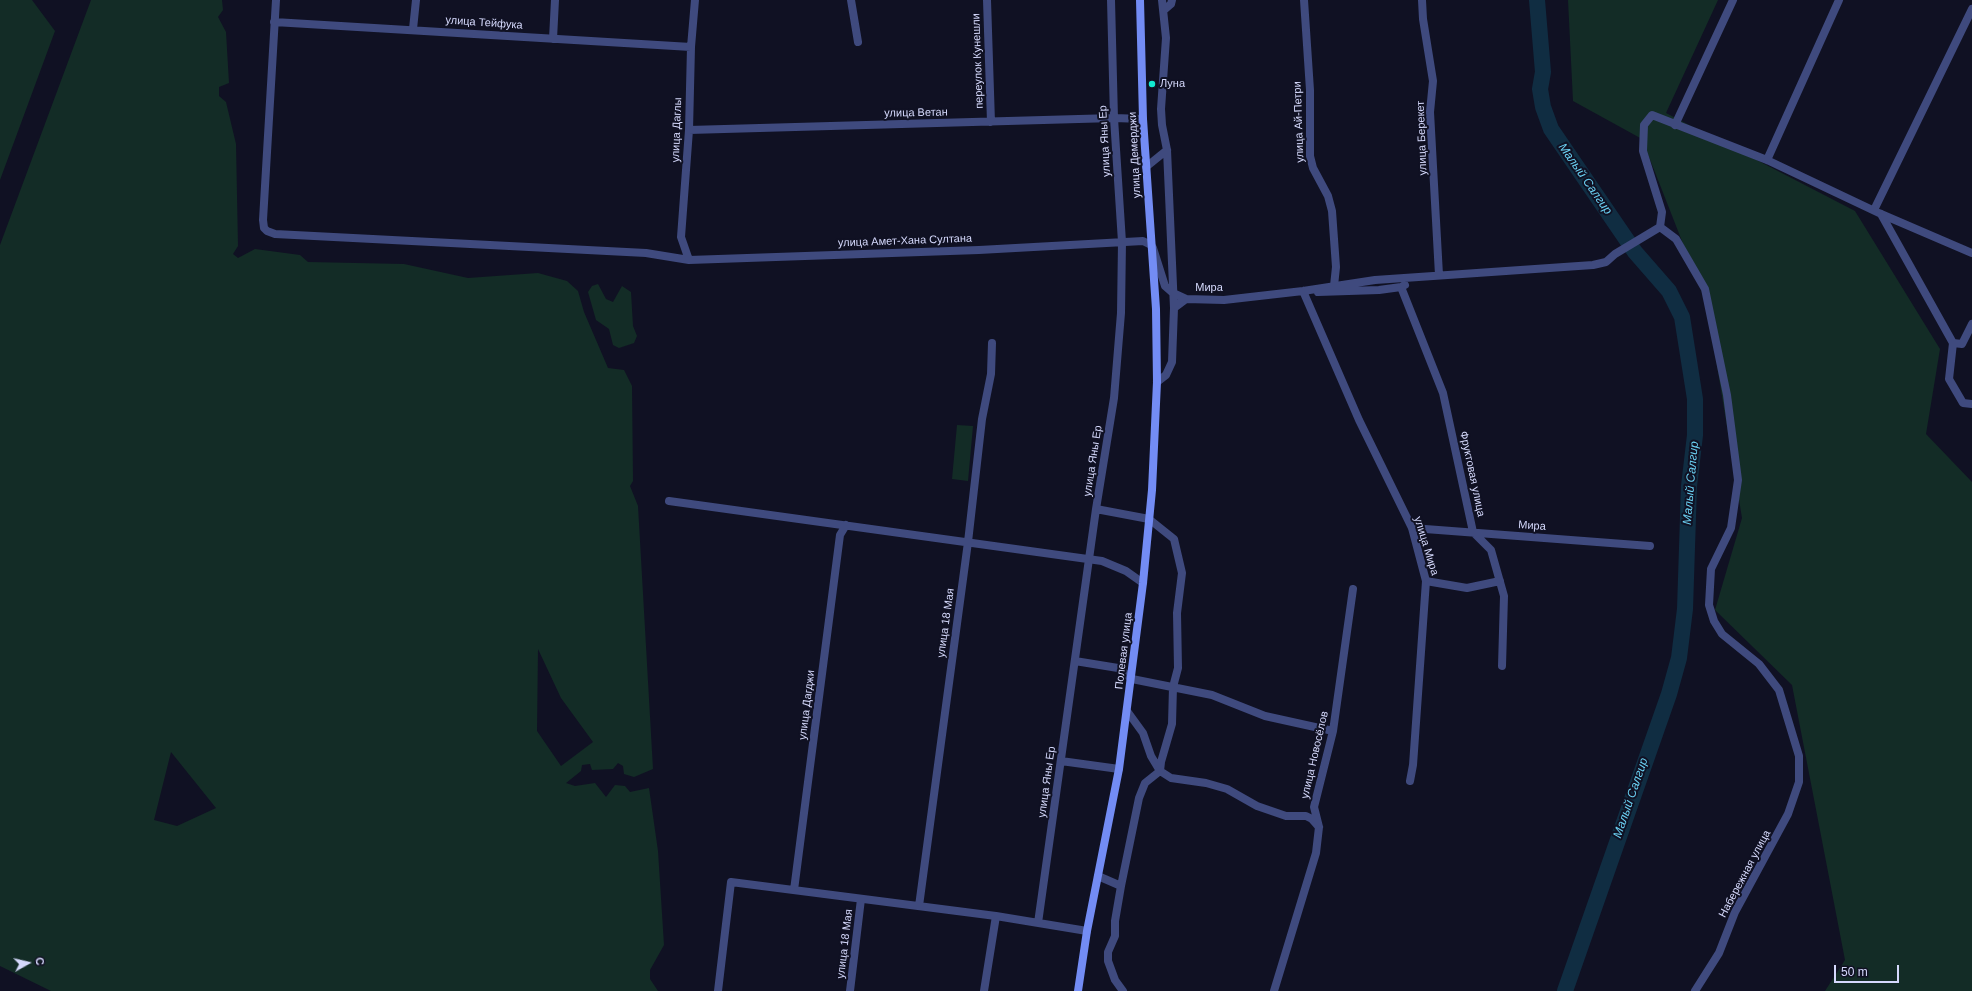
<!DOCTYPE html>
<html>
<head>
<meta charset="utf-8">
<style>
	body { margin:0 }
	#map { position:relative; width:1972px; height:991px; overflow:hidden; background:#101123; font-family:Arial,sans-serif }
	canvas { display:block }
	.north { position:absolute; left:8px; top:943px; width:40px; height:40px; -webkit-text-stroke:3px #101123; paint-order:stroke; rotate:82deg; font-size:11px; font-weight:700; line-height:16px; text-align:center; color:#d5d9fc }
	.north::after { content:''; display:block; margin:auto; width:14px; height:18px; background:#d5d9fc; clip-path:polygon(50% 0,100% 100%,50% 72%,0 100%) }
	.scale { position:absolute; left:1834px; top:965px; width:65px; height:18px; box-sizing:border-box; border:2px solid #d5d9fc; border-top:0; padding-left:5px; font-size:12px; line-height:14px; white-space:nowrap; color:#d5d9fc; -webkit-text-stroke:3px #101123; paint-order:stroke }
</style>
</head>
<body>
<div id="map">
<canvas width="1972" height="991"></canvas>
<div class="north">С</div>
<div class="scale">50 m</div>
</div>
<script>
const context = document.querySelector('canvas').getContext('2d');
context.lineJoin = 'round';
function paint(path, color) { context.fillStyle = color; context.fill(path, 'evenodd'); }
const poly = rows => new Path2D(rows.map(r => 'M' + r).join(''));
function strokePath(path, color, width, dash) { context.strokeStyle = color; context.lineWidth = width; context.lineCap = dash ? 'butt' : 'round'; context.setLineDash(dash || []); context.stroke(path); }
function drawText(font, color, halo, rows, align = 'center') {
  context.font = font + ' Arial,sans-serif'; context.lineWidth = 4; context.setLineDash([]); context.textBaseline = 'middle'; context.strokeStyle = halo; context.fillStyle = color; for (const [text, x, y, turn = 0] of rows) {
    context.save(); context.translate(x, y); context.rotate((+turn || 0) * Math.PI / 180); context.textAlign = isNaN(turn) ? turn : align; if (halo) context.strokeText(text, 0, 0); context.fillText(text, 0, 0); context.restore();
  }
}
const green = poly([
	[0,0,32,0,55,31,0,180],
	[91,0,222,0,223,10,218,17,226,32,229,83,219,87,219,96,226,102,236,144,238,246,233,254,238,258,255,249,300,255,308,262,404,264,468,278,538,273,567,281,578,291,584,312,608,368,624,370,632,386,633,481,630,486,638,506,653,769,634,777,624,774,623,766,618,763,613,769,592,770,590,764,582,765,581,771,566,783,575,786,595,783,606,797,615,785,625,786,630,792,649,788,658,851,664,945,650,970,650,979,658,991,51,991,0,966,0,245],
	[538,649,561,698,593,742,561,766,537,731],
	[171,752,216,808,177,826,154,820],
	[1568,0,1718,0,1666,113,1855,211,1940,349,1926,434,1972,482,1972,991,1825,991,1845,960,1792,685,1715,610,1742,518,1707,305,1642,139,1573,101],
	[598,284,606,299,613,302,622,286,631,292,633,326,637,336,634,343,619,348,613,345,609,329,596,320,588,292,592,286],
	[957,425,973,426,968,481,952,479]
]);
const river = poly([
	[1537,0,1543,72,1540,89,1543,107,1551,129,1635,252,1669,291,1682,317,1695,399,1695,435,1689,486,1685,609,1679,658,1669,694,1565,991]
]);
const street = poly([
	[276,0,263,220,264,228,267,231,275,234,646,253,689,260,979,250,1143,241,1151,245,1153,248,1165,286,1173,293,1186,299],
	[851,0,858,42],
	[987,0,991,122],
	[1162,0,1166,38,1161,109,1162,125,1167,150,1174,308],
	[1304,0,1310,90,1310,156,1313,168,1328,196,1332,211,1336,267,1334,286],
	[1422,0,1423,19,1433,81,1430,112,1439,275],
	[1164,10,1171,4,1172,0],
	[274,22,691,47],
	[413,29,416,0],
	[553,39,555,0],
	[1675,125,1733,0],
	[689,130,1114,118,1143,119],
	[1767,160,1839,0],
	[1146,167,1167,150],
	[1874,210,1972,9],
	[1881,214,1953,343,1949,379,1963,403,1972,404],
	[1660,227,1676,239,1705,289,1727,395,1738,480,1731,528,1711,569,1709,605,1714,621,1722,634,1759,664,1779,690,1799,756,1799,782,1788,814,1735,912,1719,953,1695,991],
	[1660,227,1662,212,1643,151,1644,125,1652,115,1767,160,1881,214,1972,253],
	[689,260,681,237,689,130,691,47,695,0],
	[1401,287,1443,393,1473,532,1491,550,1504,596,1502,666],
	[1303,291,1359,420,1412,528,1426,581,1413,765,1410,781],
	[1318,292,1379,290,1401,287,1405,285],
	[1953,343,1962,344,1972,324],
	[1157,382,1166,375,1172,362,1174,308,1186,299,1224,300,1303,291,1375,280,1593,265,1606,262,1615,254,1660,227],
	[669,501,1102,561,1126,571,1143,583],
	[1096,509,1149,519,1174,539,1182,573,1177,613,1178,668,1173,687,1172,724,1161,762,1160,771,1145,783,1139,798,1121,886,1115,921,1115,936,1108,952,1108,961,1115,980,1123,991],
	[1412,528,1650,546],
	[1426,581,1467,588,1500,581],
	[1075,661,1118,668,1132,679,1212,695,1265,716,1333,731],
	[1127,711,1143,733,1151,756,1160,771,1171,778,1206,783,1227,789,1257,806,1286,816,1306,816,1312,819,1319,827],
	[1061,761,1119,769],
	[1098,876,1121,886],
	[794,890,840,535,846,525],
	[919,906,968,542,982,419,991,374,992,343],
	[1038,923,1096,509,1114,398,1121,313,1122,242,1114,118,1111,0],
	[718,991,731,882,996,916,1087,931],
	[850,991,861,899],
	[984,991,996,916],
	[1274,991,1316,853,1319,827,1314,807,1333,731,1353,589]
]);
const secondary = poly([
	[1078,991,1087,931,1119,769,1143,583,1152,490,1157,382,1156,309,1143,119,1140,0]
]);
const markers = [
	[1152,84,4,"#12ead1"]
];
const streetNames = [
	["улица Тейфука",484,23,4],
	["переулок Кунешли",978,61,-92],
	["улица Ветан",916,113,-1],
	["улица Ай-Петри",1299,122,-92],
	["улица Даглы",677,130,-88],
	["улица Берекет",1422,138,-92],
	["улица Яны Ер",1105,141,-93],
	["улица Демерджи",1135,155,-93],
	["улица Амет-Хана Султана",905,241,-2],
	["Мира",1209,288],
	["улица Яны Ер",1093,461,-81],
	["Фруктовая улица",1472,474,78],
	["Мира",1532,526,4],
	["улица Мира",1426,546,73],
	["улица 18 Мая",946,623,-82],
	["Полевая улица",1124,651,-83],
	["улица Дагджи",807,705,-83],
	["улица Новосёлов",1315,755,-77],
	["улица Яны Ер",1047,782,-82],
	["Набережная улица",1745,874,-62],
	["улица 18 Мая",845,944,-83]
];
const poiNames = [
	["Луна",1160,84]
];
const waterNames = [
	["Малый Салгир",1585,179,55],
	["Малый Салгир",1691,483,-85],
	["Малый Салгир",1631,798,-71]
];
paint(green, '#132c26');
strokePath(river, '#102d42', 16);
strokePath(street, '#3f4a7e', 8);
strokePath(secondary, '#738cf4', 8);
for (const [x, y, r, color] of markers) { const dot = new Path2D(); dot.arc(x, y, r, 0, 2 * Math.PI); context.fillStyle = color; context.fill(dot); strokePath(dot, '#101123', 1.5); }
drawText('11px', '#d5d9fc', '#101123', streetNames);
drawText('11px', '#d5d9fc', '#101123', poiNames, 'left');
drawText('italic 12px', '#6bd2f4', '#101123', waterNames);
</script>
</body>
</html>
